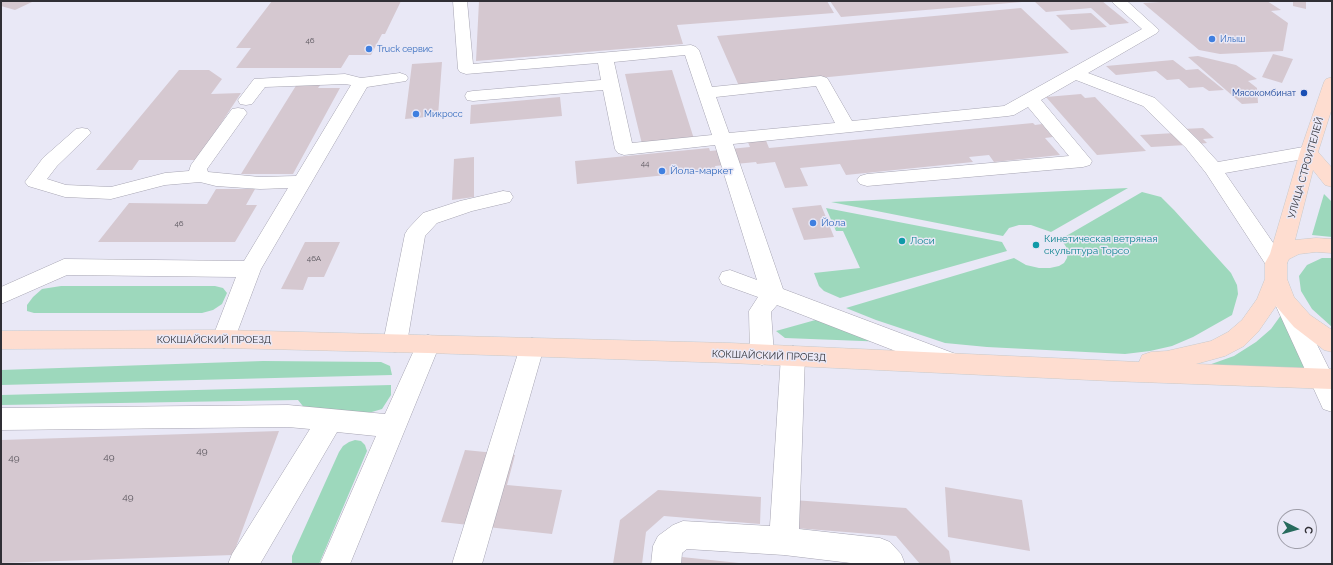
<!DOCTYPE html>
<html>
<head>
<meta charset="utf-8">
<style>
	body { margin:0 }
	#map { position:relative; width:1333px; height:565px; overflow:hidden; background:#e9e8f6; font-family:Raleway,sans-serif }
	canvas { display:block }
	.frame { position:absolute; inset:0; border:2px solid #302f35; pointer-events:none }
	.north { position:absolute; left:1277px; top:509px; width:40px; height:40px; box-sizing:border-box; background:#e9e8f6; border:1px solid #9f9ea9; border-radius:50%; rotate:96deg; font-size:11px; font-weight:700; line-height:16px; text-align:center; color:#302f35 }
	.north::after { content:''; display:block; margin:auto; width:14px; height:18px; background:#276b5d; clip-path:polygon(50% 0,100% 100%,50% 72%,0 100%) }
</style>
</head>
<body>
<div id="map">
<canvas width="1333" height="565"></canvas>
<div class="frame"></div>
<div class="north">С</div>
</div>
<script>
const context = document.querySelector('canvas').getContext('2d');
context.lineJoin = 'round';
function paint(path, color) { context.fillStyle = color; context.fill(path, 'evenodd'); }
const poly = rows => new Path2D(rows.map(r => 'M' + r).join(''));
function strokePath(path, color, width, dash) { context.strokeStyle = color; context.lineWidth = width; context.lineCap = dash ? 'butt' : 'round'; context.setLineDash(dash || []); context.stroke(path); }
function drawText(font, color, halo, rows, align = 'center') {
  context.font = font + ' Raleway,sans-serif'; context.lineWidth = 3; context.setLineDash([]); context.textBaseline = 'middle'; context.strokeStyle = halo; context.fillStyle = color; for (const [text, x, y, turn = 0] of rows) {
    context.save(); context.translate(x, y); context.rotate((+turn || 0) * Math.PI / 180); context.textAlign = isNaN(turn) ? turn : align; if (halo) context.strokeText(text, 0, 0); context.fillText(text, 0, 0); context.restore();
  }
}
const green = poly([
	[1128,188,1051,232,1031,225,1019,225,1009,228,1003,236,831,202],
	[1142,192,1161,197,1174,210,1231,273,1237,285,1238,294,1232,315,1193,337,1172,346,1150,351,1125,354,987,347,945,343,876,320,846,308,1014,258,1026,265,1039,268,1050,268,1059,266,1064,263,1067,258,1068,250,1061,239],
	[1324,194,1332,202,1332,237,1312,235],
	[826,208,1002,242,1007,251,840,298,824,291,819,286,814,273,860,268,843,231,836,231],
	[1322,258,1332,258,1332,327,1312,309,1301,291,1299,276,1307,265],
	[61,286,215,286,223,288,227,293,222,304,213,310,202,313,34,313,27,311,27,305,33,297,42,289],
	[1284,311,1307,370,1203,367,1234,356,1256,342,1271,329],
	[819,319,888,342,785,338,776,331],
	[263,361,381,362,390,366,392,375,1,385,1,370],
	[391,385,391,395,382,409,365,414,310,415,298,400,1,405,1,395],
	[355,440,361,441,365,445,367,451,319,564,292,564,292,556,339,452,343,446,349,442]
]);
const building = poly([
	[3,1,27,1,32,2,15,10,1,6,1,2],
	[272,1,401,1,385,34,382,34,371,55,349,55,341,68,236,68,251,48,236,48],
	[479,1,827,1,834,13,677,25,683,44,476,61],
	[830,1,1022,1,1022,2,841,17],
	[1034,1,1102,1,1129,23,1110,25,1091,8,1046,12],
	[1177,1,1267,1,1281,10,1271,11,1288,23,1283,51,1220,54,1199,50,1143,3],
	[1293,1,1306,1,1306,9,1293,6],
	[1021,8,1069,53,739,86,717,36],
	[1091,13,1107,27,1071,30,1056,15],
	[1273,54,1293,59,1282,83,1262,77],
	[1198,56,1236,65,1257,79,1248,81,1257,88,1258,103,1242,104,1188,57],
	[1173,60,1186,70,1198,69,1224,90,1209,91,1203,87,1189,88,1179,79,1167,80,1156,71,1116,75,1106,66],
	[442,62,438,116,405,119,412,64],
	[179,70,209,70,222,79,211,94,241,93,197,160,139,160,132,170,96,170],
	[672,70,694,139,642,144,625,74],
	[297,84,321,84,318,88,340,88,293,174,241,174],
	[1081,94,1085,98,1095,97,1146,151,1097,155,1046,97],
	[560,97,562,116,470,124,471,105],
	[1033,123,1035,125,1042,124,1053,137,1045,138,1060,155,994,162,989,155,969,157,973,162,846,175,840,164,800,168,808,186,785,188,775,162,757,164,756,162,715,166,716,170,577,184,575,161,709,148,710,151,750,147,747,140,765,138,769,148],
	[1203,128,1214,138,1203,139,1207,143,1198,144,1183,129],
	[1175,133,1186,145,1151,147,1140,135],
	[474,157,474,197,452,200,454,159],
	[216,189,255,189,246,205,257,205,235,242,98,242,129,203,207,204],
	[821,205,834,237,804,240,792,208],
	[305,242,340,242,324,277,308,277,303,290,281,289],
	[279,431,233,555,1,563,1,440],
	[465,450,515,455,507,485,562,490,552,534,441,522],
	[945,487,1022,500,1030,551,948,537],
	[658,490,761,497,760,524,664,516,646,532,642,564,613,564,620,520],
	[793,500,906,508,949,551,951,564,920,564,896,536,795,528],
	[682,557,739,563,739,564,681,564]
]);
const minor = poly([
	[453,1,467,1,473,64,691,45,696,47,699,50,712,87,821,76,827,78,829,81,852,121,1004,106,1142,29,1111,1,1127,1,1159,30,1157,33,1088,73,1155,98,1198,140,1218,162,1309,146,1315,148,1318,152,1315,156,1309,158,1225,173,1287,263,1284,268,1276,271,1268,268,1206,173,1186,148,1143,106,1076,80,1041,100,1092,161,1090,165,1083,167,867,186,860,184,857,180,860,176,867,174,1069,156,1028,107,1014,115,1008,116,733,144,783,289,961,356,964,363,961,370,952,373,777,305,771,312,774,355,770,362,762,365,754,362,750,355,749,311,758,297,722,284,719,278,722,272,730,270,757,280,715,145,624,155,618,153,615,149,603,90,473,101,467,100,465,96,467,92,473,91,601,80,598,63,466,74,460,72,458,69,453,1],
	[685,55,712,135,632,143,614,62,685,55],
	[816,86,835,123,729,133,716,97,816,86],
	[400,73,406,75,408,78,406,81,367,87,261,269,232,346,224,348,216,346,212,339,236,277,67,275,1,304,1,287,64,259,244,261,288,188,260,189,216,186,200,182,165,185,111,199,65,197,28,186,25,182,43,158,76,129,82,128,88,129,91,133,57,166,47,179,66,185,111,187,165,173,189,171,191,165,232,109,238,108,244,109,247,113,207,169,208,172,260,177,296,176,351,85,345,84,265,87,252,104,246,105,240,104,238,100,254,79,345,74,361,78,400,73],
	[503,191,510,192,513,197,510,202,472,211,437,223,425,236,407,343,403,350,395,352,387,350,383,343,405,234,408,229,423,213,460,201,503,191],
	[1286,296,1294,298,1332,375,1332,412,1323,409,1275,304,1278,298,1286,296],
	[428,335,436,337,440,344,350,564,320,564,376,436,337,432,260,564,228,564,232,554,310,429,288,427,1,430,1,408,288,405,385,414,420,337,428,335],
	[532,338,540,340,544,347,482,564,452,564,520,347,524,340,532,338],
	[793,346,801,349,805,356,799,529,880,538,890,542,901,554,905,564,859,564,784,555,687,549,682,553,681,564,651,564,653,546,658,536,673,525,683,521,770,526,781,356,785,349,793,346]
]);
const major = poly([
	[1332,77,1332,108,1318,152,1332,168,1332,187,1325,185,1313,170,1295,240,1316,238,1332,239,1332,253,1316,252,1299,254,1289,259,1287,263,1287,279,1294,297,1310,315,1332,330,1332,352,1324,350,1294,327,1276,306,1258,332,1244,346,1225,356,1196,364,1332,369,1332,389,1111,381,730,363,428,353,224,348,1,349,1,331,224,330,730,343,1139,362,1142,355,1151,352,1167,351,1211,341,1228,332,1242,320,1257,299,1265,279,1265,263,1270,254,1300,152,1324,82,1326,79,1332,77]
]);
const markers = [
	[1212,39,4,"#3f7fe0"],
	[369,49,4,"#3f7fe0"],
	[1304,93,4,"#1a4fb4"],
	[416,114,4,"#3f7fe0"],
	[662,171,4,"#3f7fe0"],
	[813,223,4,"#3f7fe0"],
	[902,241,4,"#0f9aa8"],
	[1036,245,4,"#0f9aa8"]
];
const numberNames = [
	["46",310,41],
	["44",645,164],
	["46",179,224],
	["46А",314,259]
];
const farShopnames = [
	["Илыш",1220,39],
	["Truck сервис",377,49],
	["Микросс",424,114]
];
const farTransitnames = [
	["Мясокомбинат",1296,93]
];
const streetNames = [
	["УЛИЦА СТРОИТЕЛЕЙ",1306,168,-74],
	["КОКШАЙСКИЙ ПРОЕЗД",214,340],
	["КОКШАЙСКИЙ ПРОЕЗД",769,356,2]
];
const shopNames = [
	["Йола-маркет",670,171],
	["Йола",821,223]
];
const cultureNames = [
	["Кинетическая ветряная",1044,239],
	["скульптура Торсо",1044,251],
	["Лоси",910,241]
];
const nearNumbernames = [
	["49",202,451],
	["49",109,457],
	["49",14,458],
	["49",128,497]
];
paint(green, '#9dd8bc');
paint(building, '#d5c8d0');
strokePath(minor, '#a6a4b2', 1);
strokePath(major, '#c9c9ca', 1);
paint(minor, '#fff');
paint(major, '#feddd0');
for (const [x, y, r, color] of markers) { const dot = new Path2D(); dot.arc(x, y, r, 0, 2 * Math.PI); context.fillStyle = color; context.fill(dot); strokePath(dot, '#e9e8f6', 1.5); }
drawText('8px', '#59555c', null, numberNames);
drawText('9px', '#366cbe', '#e9e8f6', farShopnames, 'left');
drawText('9px', '#164399', '#e9e8f6', farTransitnames, 'right');
drawText('10px', '#302f35', '#e9e8f6', streetNames);
drawText('10px', '#366cbe', '#e9e8f6', shopNames, 'left');
drawText('10px', '#0d838f', '#e9e8f6', cultureNames, 'left');
drawText('10px', '#59555c', null, nearNumbernames);
</script>
</body>
</html>
